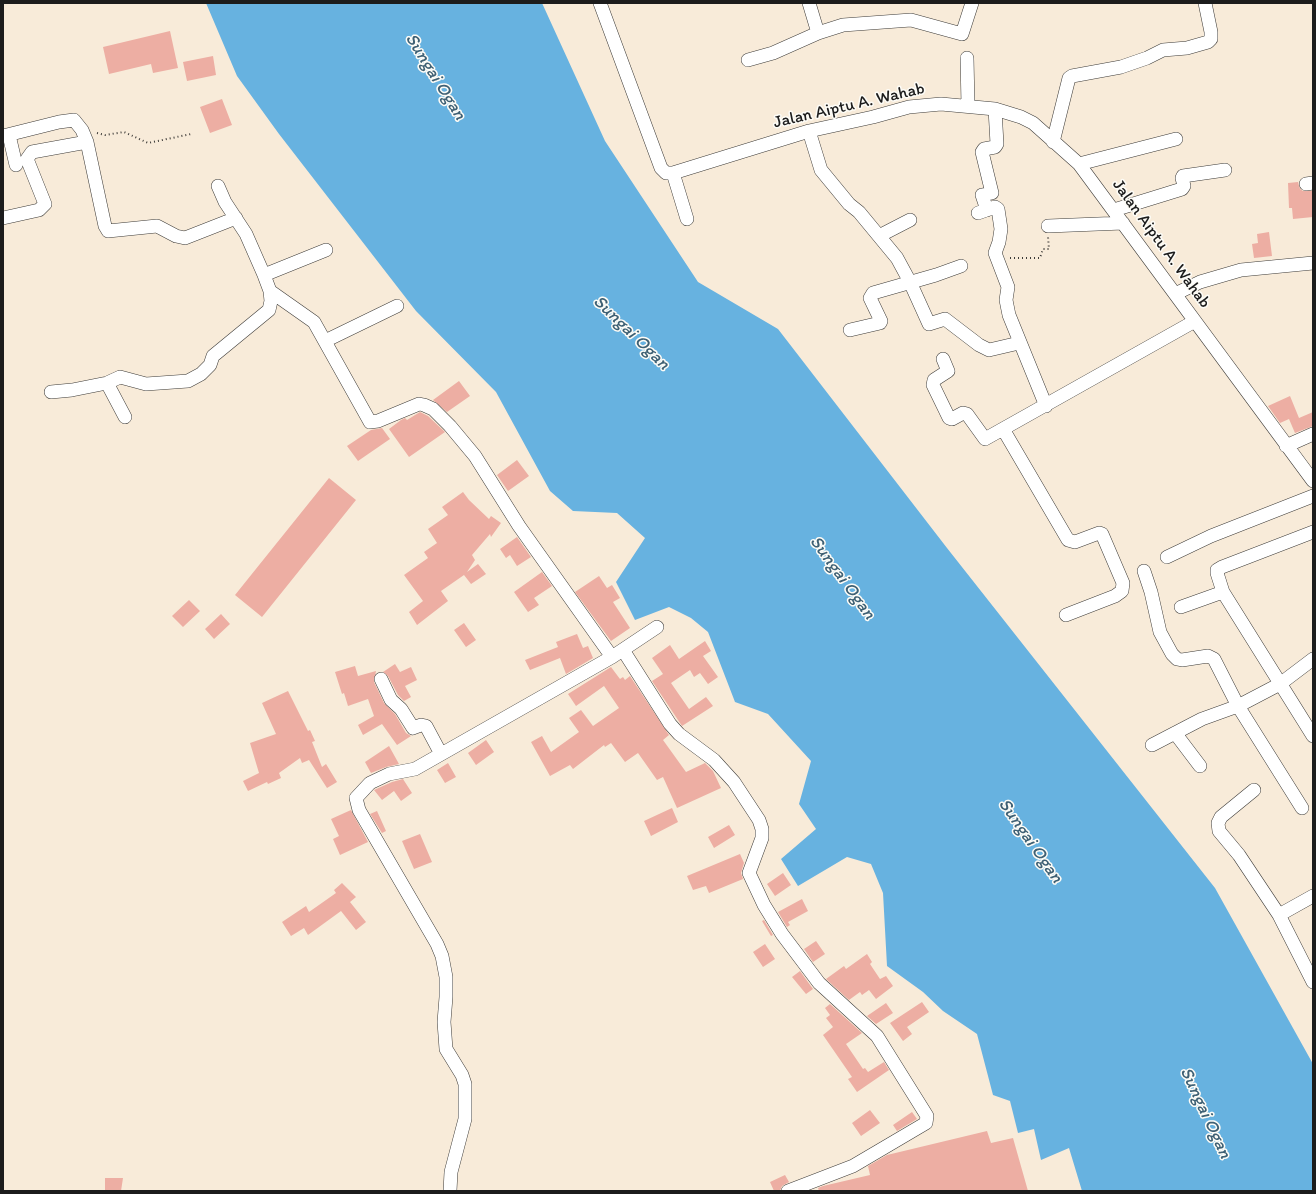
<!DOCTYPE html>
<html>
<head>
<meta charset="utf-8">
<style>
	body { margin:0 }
	#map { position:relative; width:1316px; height:1194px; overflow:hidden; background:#f8ebd9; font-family:Itim,sans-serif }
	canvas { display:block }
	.frame { position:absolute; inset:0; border:4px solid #1c1c1c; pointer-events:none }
</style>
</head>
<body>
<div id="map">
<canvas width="1316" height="1194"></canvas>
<div class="frame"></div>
</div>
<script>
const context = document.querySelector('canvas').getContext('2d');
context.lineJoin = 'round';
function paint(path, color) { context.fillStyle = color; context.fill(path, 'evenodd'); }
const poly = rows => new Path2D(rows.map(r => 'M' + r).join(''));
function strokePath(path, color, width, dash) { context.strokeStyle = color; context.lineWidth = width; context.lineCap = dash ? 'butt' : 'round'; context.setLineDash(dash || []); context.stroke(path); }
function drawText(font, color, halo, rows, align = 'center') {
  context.font = font + ' Itim,sans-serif'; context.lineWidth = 3; context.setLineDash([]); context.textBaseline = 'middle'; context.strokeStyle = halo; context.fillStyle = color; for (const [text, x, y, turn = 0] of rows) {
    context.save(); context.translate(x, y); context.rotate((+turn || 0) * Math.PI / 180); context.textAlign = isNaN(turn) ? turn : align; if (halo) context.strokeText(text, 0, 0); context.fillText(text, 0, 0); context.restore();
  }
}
const water = poly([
	[206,3,542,3,605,141,698,282,778,329,947,548,1215,888,1313,1064,1313,1191,1082,1191,1069,1148,1041,1160,1034,1129,1018,1133,1010,1101,993,1095,977,1034,943,1011,923,992,887,966,883,893,871,864,847,857,798,886,781,859,816,829,799,804,811,761,768,714,735,702,708,632,691,618,669,607,635,620,616,582,645,538,617,513,573,511,550,491,496,392,416,311,279,134,237,76]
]);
const building = poly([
	[170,31,178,68,153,73,151,64,109,74,103,47],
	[213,56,216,75,187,81,183,62],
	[222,99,232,125,210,133,200,107],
	[1298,182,1300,189,1303,191,1313,191,1313,217,1293,219,1292,208,1289,208,1288,183],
	[1269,232,1272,256,1254,258,1252,244,1258,243,1257,234],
	[459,381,470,396,447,412,433,400],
	[1290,396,1299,418,1313,412,1313,426,1295,433,1289,419,1280,423,1268,406],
	[420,412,428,416,445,432,409,457,389,429,401,420,405,418,407,420],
	[382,428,390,439,358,461,347,446,371,430],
	[517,460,529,476,508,491,497,475],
	[329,478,356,500,262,617,235,595],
	[463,492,469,500,489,519,491,516,501,523,491,537,490,534,472,555,475,560,467,572,478,564,486,574,471,584,464,575,441,591,448,601,417,625,409,612,423,601,404,575,428,558,424,552,437,543,428,529,448,515,442,507],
	[517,537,531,557,517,566,510,555,506,558,500,549],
	[542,572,552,586,534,598,539,605,528,612,514,592],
	[599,576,607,588,612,585,620,598,613,602,630,628,611,641,575,592],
	[189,600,200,611,183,627,172,616],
	[221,614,230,624,214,639,205,629],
	[464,623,476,640,466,647,454,630],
	[577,634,583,648,588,646,593,658,566,674,560,658,530,670,525,660,558,647,556,642],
	[705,641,711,651,703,656,718,677,708,684,700,673,694,677,690,670,671,683,689,709,706,697,713,706,682,726,652,681,663,674,652,658,670,645,679,659],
	[395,664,400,672,411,667,417,680,405,686,411,697,404,701,398,695,388,676,383,672],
	[355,666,358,676,376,671,374,682,384,703,395,714,406,733,411,736,397,745,382,724,363,735,358,725,374,716,368,699,348,706,344,693,342,694,335,672],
	[611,667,620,679,623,677,625,680,630,676,669,735,663,740,686,772,705,763,713,771,721,788,677,808,663,777,657,780,638,753,625,762,611,743,605,747,604,745,573,769,570,765,550,776,531,742,542,736,551,752,579,732,569,718,581,710,593,726,619,708,604,686,576,706,568,694],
	[288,691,308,731,310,730,315,741,312,742,322,767,326,764,337,782,327,788,309,760,302,763,300,758,279,773,281,778,268,784,267,782,248,791,243,781,259,773,250,743,276,734,262,703],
	[486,740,494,752,476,765,468,753],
	[389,746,399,764,386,767,371,773,365,762],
	[448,763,456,777,445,783,437,770],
	[403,779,412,793,401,801,394,791,382,800,374,790,392,782],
	[672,808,678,822,651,836,644,821],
	[351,810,368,842,340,855,333,839,339,836,331,819],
	[377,811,386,831,382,833,370,814],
	[729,825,735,835,714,848,708,837],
	[420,834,432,862,414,869,402,841],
	[740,854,744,863,741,873,743,879,709,893,706,886,693,890,687,876],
	[783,873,791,885,775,896,767,884],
	[342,883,356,897,350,902,366,922,356,930,341,911,308,935,304,928,291,936,282,922,306,906,309,912,336,893,334,890],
	[802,899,808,911,788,922,790,925,787,927,778,912],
	[764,920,773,935,771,936,762,921],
	[816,941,825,954,813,962,804,949],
	[765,944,775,959,763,967,753,952],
	[867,954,872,962,870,964,880,979,886,976,893,986,876,999,869,990,862,995,860,992,849,1000,826,979,844,966,846,969],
	[800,971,813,989,806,994,792,977],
	[922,1002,929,1012,907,1027,912,1034,903,1041,890,1023],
	[886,1003,893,1013,876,1024,867,1016],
	[830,1004,862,1033,846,1044,863,1069,865,1068,868,1072,884,1062,889,1070,857,1092,848,1079,852,1077,823,1035,833,1027,826,1018,830,1015,825,1008],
	[870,1110,880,1123,861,1136,852,1123],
	[912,1112,917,1119,897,1131,893,1125],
	[987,1131,991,1143,1013,1138,1028,1191,819,1191,818,1188,823,1186,870,1175,868,1166,887,1155],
	[785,1175,789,1182,782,1186,780,1191,774,1191,770,1182],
	[105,1178,123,1178,121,1191,105,1191]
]);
const path = poly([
	[97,133,105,135,124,132,148,143,191,134],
	[1010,258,1040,258,1043,249,1049,249,1048,237]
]);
const minor = poly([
	[600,3,661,168,666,173,673,173,809,131,873,117,909,107,941,104,995,109,1021,117,1033,123,1079,164,1313,481],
	[809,3,818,33],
	[967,58,968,105],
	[748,60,773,53,818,33,843,25,911,20,962,34,972,3],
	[809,131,821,170,849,204,859,212,897,258,910,282,929,324,945,319,979,345,989,350,1019,343],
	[9,135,16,165],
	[3,136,59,122,74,120,82,130,87,142,105,226,108,231,157,226,176,236,185,238,236,218],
	[1053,142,1069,78,1072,76,1121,67,1147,58,1163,50,1187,48,1208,42,1211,39,1211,32,1205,3],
	[1079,164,1176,139],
	[673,173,687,219],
	[1306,184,1313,183],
	[987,210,982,195,992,193,982,152,984,149,995,147,997,144,995,109],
	[1114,210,1182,189,1184,186,1182,178,1183,176,1225,170],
	[978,213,995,207,998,209,1001,229,999,242,995,253,1008,287,1006,300,1009,315,1046,406],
	[3,218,39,210,45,204,27,159,32,152,87,142],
	[1048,226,1123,223],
	[879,236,910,220],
	[264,275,326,250],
	[270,291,314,322,370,422,378,421,419,404,424,405,433,409,450,426,475,456,519,526,612,657],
	[1175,294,1200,282,1241,270,1313,263],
	[850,330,880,323,881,321,870,298,873,293,936,275,961,266],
	[325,341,397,306],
	[943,359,948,371,934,380,933,385,949,418,952,419,963,413,967,414,985,439,1195,321],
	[107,383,125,417],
	[51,392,72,390,107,383,120,377,146,384,188,381,201,374,210,365,213,356,269,310,271,301,270,291,264,275,246,234,225,202,218,186],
	[1003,429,1068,540,1075,542,1099,533,1102,534,1123,583,1122,591,1115,596,1066,615],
	[1286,446,1313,434],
	[1313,532,1222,567,1217,570,1217,573,1223,592,1313,736],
	[1167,557,1211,536,1313,496],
	[1144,571,1151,592,1160,632,1172,654,1177,659,1182,660,1208,656,1214,659,1238,706,1302,808],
	[1181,607,1223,592],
	[623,650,670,724,679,734,714,760,734,782,759,820,762,829,762,838,749,873,764,905,782,934,819,983,877,1036,927,1116,926,1123,853,1166,788,1191],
	[381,679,391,700,401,709,413,728,421,725,426,726,441,754],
	[1175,733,1200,766],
	[1152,745,1202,719,1238,706,1280,684,1313,659],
	[1254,790,1221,817,1218,823,1219,831,1239,855,1279,915,1313,982],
	[1279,915,1313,896],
	[450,1191,451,1172,465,1119,465,1084,462,1075,446,1049,444,1022,446,997,446,977,442,956,437,944,359,810,356,798,370,783,389,774,415,769,612,657,657,627]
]);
const streetNames = [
	["Jalan Aiptu A. Wahab",849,106,-13],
	["Jalan Aiptu A. Wahab",1161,244,54]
];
const waterNames = [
	["Sungai Ogan",435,77,58],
	["Sungai Ogan",631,333,44],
	["Sungai Ogan",842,578,54],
	["Sungai Ogan",1030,841,55],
	["Sungai Ogan",1205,1113,65]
];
paint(water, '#67b2e0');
paint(building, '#edaea3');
strokePath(minor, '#3d3b38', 14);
strokePath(path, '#3d3b38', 2, [1, 3]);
strokePath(minor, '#fff', 13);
drawText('17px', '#1c1c1c', '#fdfcf7', streetNames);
drawText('italic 18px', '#3e6074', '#fdfcf7', waterNames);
</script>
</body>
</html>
